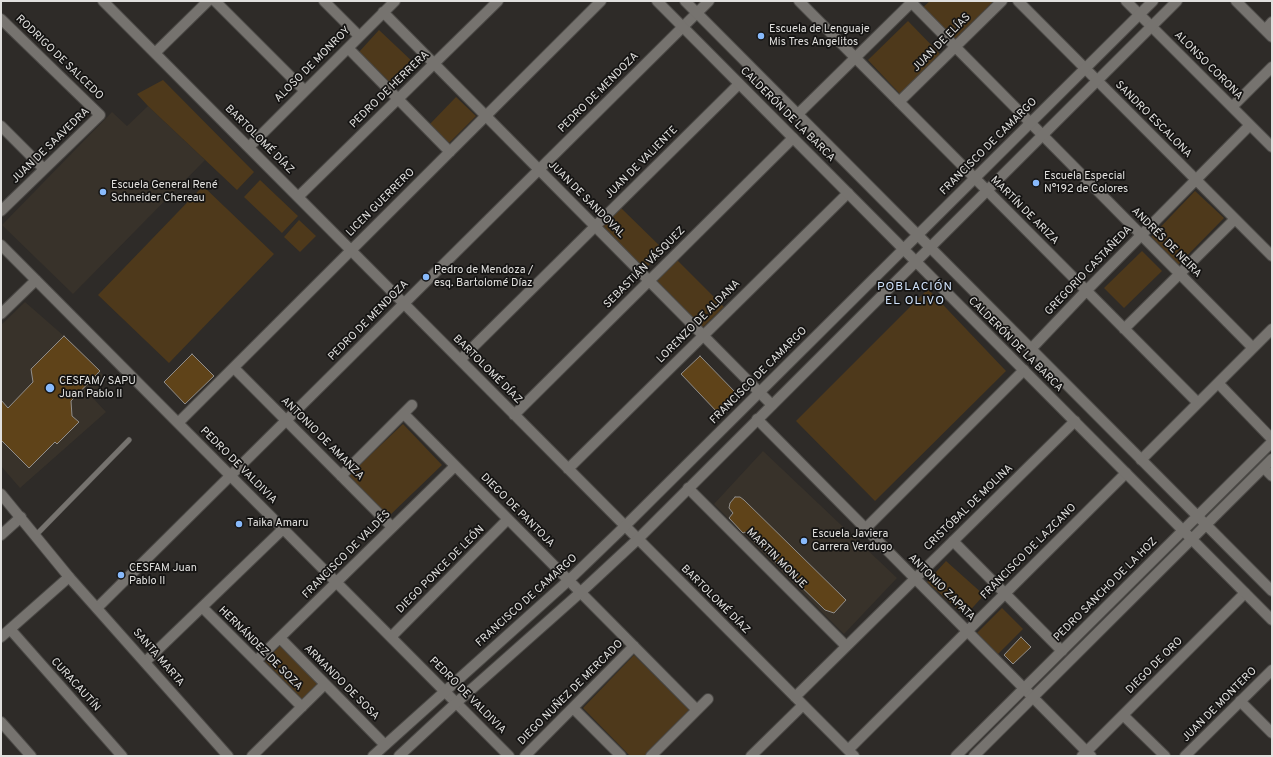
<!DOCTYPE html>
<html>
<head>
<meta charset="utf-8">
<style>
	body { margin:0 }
	#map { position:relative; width:1273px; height:757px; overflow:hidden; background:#2e2b28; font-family:Overpass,sans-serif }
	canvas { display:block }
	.frame { position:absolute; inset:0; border:2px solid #e1e0de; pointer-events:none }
</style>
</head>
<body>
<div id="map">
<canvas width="1273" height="757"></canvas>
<div class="frame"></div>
</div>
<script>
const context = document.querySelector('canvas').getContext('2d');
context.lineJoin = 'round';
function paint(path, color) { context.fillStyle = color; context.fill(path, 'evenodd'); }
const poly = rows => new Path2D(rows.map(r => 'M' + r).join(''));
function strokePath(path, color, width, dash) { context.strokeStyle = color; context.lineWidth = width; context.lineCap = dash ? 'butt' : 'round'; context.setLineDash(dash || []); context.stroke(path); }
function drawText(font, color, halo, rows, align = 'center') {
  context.font = font + ' Overpass,sans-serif'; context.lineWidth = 3.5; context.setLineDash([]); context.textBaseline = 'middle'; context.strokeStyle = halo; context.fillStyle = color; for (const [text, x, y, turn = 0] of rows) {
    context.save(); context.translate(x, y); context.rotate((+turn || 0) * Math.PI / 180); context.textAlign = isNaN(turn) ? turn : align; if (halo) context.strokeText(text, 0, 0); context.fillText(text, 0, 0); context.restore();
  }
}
const built = poly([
	[148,106,205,160,73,294,2,225,112,112,127,126],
	[25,302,64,336,107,379,92,397,106,412,20,488,1,466,1,325],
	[763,451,897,578,844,634,714,504]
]);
const green = poly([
	[930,1,994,1,954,40,922,8],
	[908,21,941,55,900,94,868,60],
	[379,30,415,64,394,86,359,52],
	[163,80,254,172,237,190,148,106,137,94],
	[456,97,476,116,449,143,430,124],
	[260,180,298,216,282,233,244,197],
	[203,186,274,254,169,363,98,295],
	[1195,191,1224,218,1177,266,1149,239],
	[621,208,664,250,642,272,600,230],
	[299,220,316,236,300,252,284,237],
	[1142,251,1162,271,1124,308,1104,288],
	[677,260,724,307,702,328,655,281],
	[928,289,1006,371,875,501,796,421],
	[403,424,442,465,388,517,348,476],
	[946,561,984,595,965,616,927,582],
	[1002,608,1023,629,998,654,977,633],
	[280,646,321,686,304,702,265,661],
	[634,655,690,711,645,756,630,756,583,708]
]);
const building = poly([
	[64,336,100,371,71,401,72,416,79,422,57,444,55,442,29,468,1,440,1,400,8,408,33,382,31,369,64,336],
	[192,354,214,376,185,404,164,382,192,354],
	[700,356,737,394,718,413,681,374,700,356],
	[735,497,740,497,744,500,846,600,834,613,825,610,745,532,743,533,729,518,733,513,729,508,730,503,735,497],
	[1021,637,1031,647,1013,664,1004,655,1021,637]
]);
const lane = poly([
	[36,535,129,440]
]);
const street = poly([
	[103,1,854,756],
	[215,1,305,91],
	[324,1,359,36],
	[799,1,1198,403],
	[910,1,1253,348],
	[1018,1,1272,256],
	[1126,1,1272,147],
	[1236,1,1272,37],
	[383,12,772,405],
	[1,19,100,115,1,211],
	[1265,30,1272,22],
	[348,48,450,152],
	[155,53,208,1],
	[899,102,1002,1],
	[1232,107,1272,67],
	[798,114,913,1],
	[1,126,44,169],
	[249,147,395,1],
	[298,197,498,1],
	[1,245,509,756],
	[1,314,36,280],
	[1124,329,1235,219],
	[1031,349,1086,291,1250,125],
	[460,360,739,84],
	[234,368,392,527],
	[1218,383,1272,439],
	[404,414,697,710],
	[514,415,793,138],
	[757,419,1091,756],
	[178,423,601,1],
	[1141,460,1272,329],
	[1264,468,1272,476],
	[568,469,848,193],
	[341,476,412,405],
	[688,488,846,646],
	[865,529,1024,370],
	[1,535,21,517],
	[953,541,1062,651],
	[202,607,302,707],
	[97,608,709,1],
	[10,629,122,756],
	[1,637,69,577],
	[391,637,508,519],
	[280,638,385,745],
	[256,661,455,466],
	[145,662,283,529],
	[795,697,1075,421],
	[1240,701,1272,733],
	[573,708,621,756],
	[1123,715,1165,756],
	[1,722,31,756],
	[848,750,1126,473],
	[252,756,325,684],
	[525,756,634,646],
	[651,756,708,699],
	[751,756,803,705],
	[1082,756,1245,593],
	[1185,756,1272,670]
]);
const secondary = poly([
	[657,1,1272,620],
	[685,1,1272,591],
	[1,494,69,577,228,756],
	[373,756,569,580,625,526,1153,1],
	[399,756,456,703,581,592,638,539,1177,1],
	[956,756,1272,442],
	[974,756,1272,459]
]);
const markers = [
	[761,36,4,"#88bafc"],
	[1036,183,4,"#88bafc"],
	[103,192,4,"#88bafc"],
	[426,277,4,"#88bafc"],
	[50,388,5,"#88bafc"],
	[239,524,4,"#88bafc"],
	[804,541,4,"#88bafc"],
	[121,575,4,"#88bafc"]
];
const poiNames = [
	["Escuela de Lenguaje",769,30],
	["Mis Tres Angelitos",769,43],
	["Escuela Especial",1044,177],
	["N°192 de Colores",1044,190],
	["Escuela General René",111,186],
	["Schneider Chereau",111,199],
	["Pedro de Mendoza /",434,271],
	["esq. Bartolomé Díaz",434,284],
	["CESFAM/ SAPU",59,382],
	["Juan Pablo II",59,395],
	["Taika Amaru",247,524],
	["Escuela Javiera",812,535],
	["Carrera Verdugo",812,548],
	["CESFAM Juan",129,569],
	["Pablo II",129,582]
];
const streetNames = [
	["JUAN DE ELÍAS",942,43,-45],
	["RODRIGO DE SALCEDO",59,58,44],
	["ALOSO DE MONROY",313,65,-45],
	["ALONSO CORONA",1208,66,45],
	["PEDRO DE HERRERA",390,90,-44],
	["PEDRO DE MENDOZA",599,93,-45],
	["CALDERÓN DE LA BARCA",787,115,45],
	["SANDRO ESCALONA",1153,120,45],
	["BARTOLOMÉ DÍAZ",259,140,45],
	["JUAN DE SAAVEDRA",51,146,-44],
	["FRANCISCO DE CAMARGO",989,147,-45],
	["JUAN DE VALIENTE",642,163,-45],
	["JUAN DE SANDOVAL",586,200,45],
	["LICEN GUERRERO",381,203,-45],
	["MARTÍN DE ARIZA",1024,211,45],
	["ANDRÉS DE NEIRA",1166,243,45],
	["SEBASTIÁN VÁSQUEZ",645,268,-45],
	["GREGORIO CASTAÑEDA",1089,271,-46],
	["PEDRO DE MENDOZA",369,321,-45],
	["LORENZO DE ALDANA",699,322,-45],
	["CALDERÓN DE LA BARCA",1015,345,45],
	["BARTOLOMÉ DÍAZ",487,370,45],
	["FRANCISCO DE CAMARGO",759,376,-45],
	["ANTONIO DE AMANZA",322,439,45],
	["PEDRO DE VALDIVIA",238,466,45],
	["CRISTÓBAL DE MOLINA",969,508,-44],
	["DIEGO DE PANTOJA",517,511,45],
	["FRANCISCO DE LAZCANO",1029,552,-45],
	["FRANCISCO DE VALDÉS",347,555,-45],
	["MARTIN MONJE",776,559,45],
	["DIEGO PONCE DE LEÓN",441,570,-45],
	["ANTONIO ZAPATA",941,588,45],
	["PEDRO SANCHO DE LA HOZ",1106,590,-45],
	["BARTOLOMÉ DÍAZ",715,600,45],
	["FRANCISCO DE CAMARGO",527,601,-42],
	["HERNÁNDEZ DE SOZA",260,649,45],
	["SANTA MARTA",158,658,49],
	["DIEGO DE ORO",1155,666,-45],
	["ARMANDO DE SOSA",341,683,45],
	["CURACAUTÍN",75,685,48],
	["DIEGO NUÑEZ DE MERCADO",571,693,-45],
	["PEDRO DE VALDIVIA",467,696,45],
	["JUAN DE MONTERO",1220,705,-45]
];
const neighbourhoodNames = [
	["POBLACIÓN",915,288],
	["EL OLIVO",915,302]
];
paint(built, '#38322a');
paint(green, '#4e391b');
paint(building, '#5f4319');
strokePath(building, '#918e8b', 1);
strokePath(lane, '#4b4946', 6);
strokePath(street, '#4b4946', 12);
strokePath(secondary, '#4b4946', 12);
strokePath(lane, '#76736f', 5);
strokePath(street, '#76736f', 10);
strokePath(secondary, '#76736f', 10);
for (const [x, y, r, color] of markers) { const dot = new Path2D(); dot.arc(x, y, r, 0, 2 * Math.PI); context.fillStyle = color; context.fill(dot); strokePath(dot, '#151413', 1.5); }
drawText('11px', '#e1e0de', '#151413', poiNames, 'left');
drawText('11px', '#e1e0de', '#151413', streetNames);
context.letterSpacing = '1px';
drawText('12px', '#d0e3fc', '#151413', neighbourhoodNames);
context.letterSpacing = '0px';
</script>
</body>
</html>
